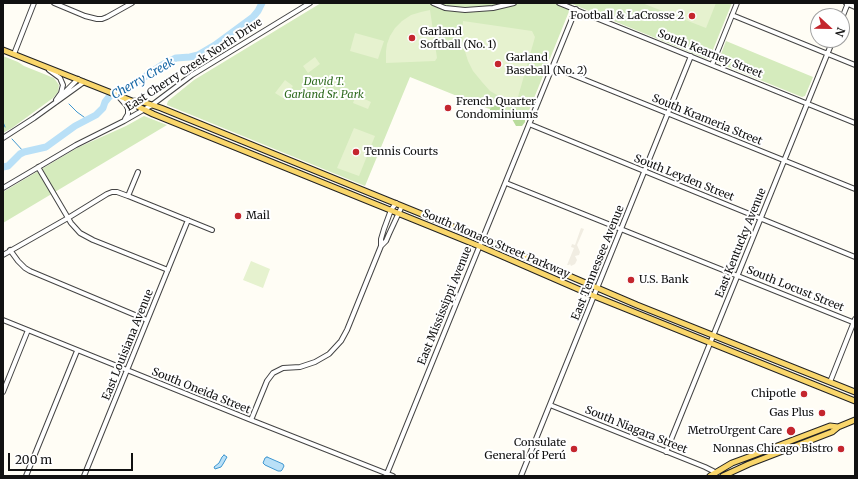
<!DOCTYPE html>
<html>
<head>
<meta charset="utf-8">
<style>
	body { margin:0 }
	#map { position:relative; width:858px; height:479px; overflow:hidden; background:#fffdf5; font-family:Merriweather,serif }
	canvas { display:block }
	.frame { position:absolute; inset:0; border:4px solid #111; pointer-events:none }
	.north { position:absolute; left:810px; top:8px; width:40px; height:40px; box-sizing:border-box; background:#fff; border:1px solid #a0a0a0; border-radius:50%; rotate:112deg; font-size:11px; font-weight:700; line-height:16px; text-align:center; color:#111 }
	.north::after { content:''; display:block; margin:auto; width:14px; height:18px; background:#c4262e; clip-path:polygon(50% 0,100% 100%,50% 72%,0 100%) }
	.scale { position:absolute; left:8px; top:453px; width:125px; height:18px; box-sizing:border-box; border:2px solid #111; border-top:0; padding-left:5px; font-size:12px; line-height:14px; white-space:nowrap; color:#111; -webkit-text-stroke:3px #fff; paint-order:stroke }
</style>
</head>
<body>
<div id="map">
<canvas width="858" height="479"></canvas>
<div class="frame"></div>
<div class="north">N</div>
<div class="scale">200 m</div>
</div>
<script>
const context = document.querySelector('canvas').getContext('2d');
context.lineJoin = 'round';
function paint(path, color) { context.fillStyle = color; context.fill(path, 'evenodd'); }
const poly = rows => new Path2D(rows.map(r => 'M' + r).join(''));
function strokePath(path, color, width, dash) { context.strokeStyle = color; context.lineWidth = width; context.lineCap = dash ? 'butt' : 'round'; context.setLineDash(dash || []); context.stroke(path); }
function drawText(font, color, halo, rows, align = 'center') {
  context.font = font + ' Merriweather,serif'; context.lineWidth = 4; context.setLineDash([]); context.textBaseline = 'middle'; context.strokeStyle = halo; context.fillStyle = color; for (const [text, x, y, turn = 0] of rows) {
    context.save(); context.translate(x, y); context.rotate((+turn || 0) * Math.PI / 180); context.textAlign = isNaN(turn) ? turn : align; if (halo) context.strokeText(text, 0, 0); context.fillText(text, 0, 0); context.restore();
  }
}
const green = poly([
	[321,3,732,3,710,57,707,59,572,4,524,123,410,77,365,186,167,105,167,104,168,101,194,80],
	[726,41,813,77,805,96,802,97,718,63,718,62],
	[3,56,18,62,24,66,54,78,59,85,58,92,53,98,12,128,3,133],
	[144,116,167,125,3,223,3,192,77,148,126,126]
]);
const forest = poly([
	[496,105,503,108,508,112,510,114,508,118,498,119,493,117,490,111,490,109,493,106],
	[516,112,521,113,524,115,525,118,525,122,522,126,516,126,512,119,514,113]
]);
const pitch = poly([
	[642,3,716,3,706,28],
	[430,10,437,58,435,61,386,63,386,51,387,44,390,36,395,28,402,21,411,15,421,12],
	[463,21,532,31,535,37,516,104,504,99,490,91,482,82,473,71,468,61,463,45,462,33],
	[355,33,384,41,378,59,350,51],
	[315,57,320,64,308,73,303,66],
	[285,80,293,86,283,98,275,93],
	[356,95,371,102,368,109,353,103],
	[354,128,375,136,359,176,337,168],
	[251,261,270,269,263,288,243,280]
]);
const plaza = poly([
	[581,228,584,229,577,245,580,252,579,255,575,256,577,260,575,264,571,266,570,264,569,265,567,265,574,248,571,247,572,244,575,245]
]);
const water = poly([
	[224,455,227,457,223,464,221,467,215,469,214,467,219,463,222,457,224,455],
	[267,457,283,464,284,466,282,470,281,471,278,471,265,465,263,463,265,458,267,457]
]);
const stream = poly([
	[69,104,77,112,88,120],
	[3,122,5,127],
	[12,139,24,152]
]);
const river = poly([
	[3,167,8,166,20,154,24,152,46,147,75,126,96,115,103,108,105,102,109,97,137,82,162,65,176,58,190,57,198,55,215,45,253,17,258,11,262,3]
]);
const minor = poly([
	[54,3,85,16,97,19,102,19,107,17,132,3],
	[433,3,445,8,465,10,493,8,514,3],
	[559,3,855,123],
	[846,3,855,7],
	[732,15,855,65],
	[842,18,848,3],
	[14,54,34,3],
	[712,65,737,3],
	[553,67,855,189],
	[49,70,60,78,63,85,61,93,56,100],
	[62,95,78,79],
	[118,96,126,105,128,109,128,114,125,119],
	[529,124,855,257],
	[3,138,34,118,84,82],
	[38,167,71,223,80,233,93,240,168,270],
	[506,183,855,323],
	[3,188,76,145,124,121,152,105,192,75,310,3],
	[128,196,138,172],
	[381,246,381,239,384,229,391,210,396,203],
	[10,250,18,261,25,268,30,271,147,320],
	[3,255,68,218,107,194,112,192,117,192,128,196,212,230],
	[3,320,251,420,393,476],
	[830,382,855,319],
	[3,392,28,330],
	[550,405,705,467,713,471,714,473],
	[251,420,267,381,273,373,283,368,300,367,315,362,329,354,341,341,347,330,381,246,386,241,389,234,402,206],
	[666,452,833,40],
	[26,476,77,351],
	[84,476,188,220],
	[386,476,576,9],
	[521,476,691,56]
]);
const major = poly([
	[3,50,132,101,139,107,153,114,479,246,594,296,855,401],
	[132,101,143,102,161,108,483,239,637,305,855,392],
	[710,476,732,463,751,456,830,426,838,427],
	[723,476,749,464,832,432,838,427,855,420]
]);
const markers = [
	[692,16,4,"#c4262e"],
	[412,38,4,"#c4262e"],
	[498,64,4,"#c4262e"],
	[448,108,4,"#c4262e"],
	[356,152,4,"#c4262e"],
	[238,216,4,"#c4262e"],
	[631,280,4,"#c4262e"],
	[804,394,4,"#c4262e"],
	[822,413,4,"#c4262e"],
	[791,431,5,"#c4262e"],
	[574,449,4,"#c4262e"],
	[841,449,4,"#c4262e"]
];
const poiNames = [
	["Football & LaCrosse 2",684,16],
	["Garland",420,32,"left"],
	["Softball (No. 1)",420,45,"left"],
	["Garland",506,58,"left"],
	["Baseball (No. 2)",506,71,"left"],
	["French Quarter",456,102,"left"],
	["Condominiums",456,115,"left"],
	["Tennis Courts",364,152,"left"],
	["Mail",246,216,"left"],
	["U.S. Bank",639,280,"left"],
	["Chipotle",796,394],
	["Gas Plus",814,413],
	["MetroUrgent Care",782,431],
	["Consulate",566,443],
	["General of Perú",566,456],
	["Nonnas Chicago Bistro",833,449]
];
const streetNames = [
	["South Kearney Street",710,54,22],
	["East Cherry Creek North Drive",194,65,-33],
	["South Krameria Street",707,120,22],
	["South Leyden Street",684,178,22],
	["East Kentucky Avenue",741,243,-68],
	["South Monaco Street Parkway",496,244,23],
	["East Tennessee Avenue",598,263,-68],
	["South Locust Street",795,289,22],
	["East Mississippi Avenue",445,306,-68],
	["East Louisiana Avenue",128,345,-68],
	["South Oneida Street",201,391,22],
	["South Niagara Street",636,430,22]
];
const parkNames = [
	["David T.",324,82],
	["Garland Sr. Park",324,95]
];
const waterNames = [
	["Cherry Creek",143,79,-30]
];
paint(green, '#d5ebbd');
paint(forest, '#b9dc9c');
paint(pitch, '#e6f2cf');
paint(plaza, '#f1ede2');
paint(water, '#b9e0f7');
strokePath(water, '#3f96cf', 1);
strokePath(stream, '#3f96cf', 1);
strokePath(river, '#b9e0f7', 7);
strokePath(minor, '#444', 6);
strokePath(major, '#222', 7);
strokePath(minor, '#fff', 4);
strokePath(major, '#f9d66b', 5);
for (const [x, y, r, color] of markers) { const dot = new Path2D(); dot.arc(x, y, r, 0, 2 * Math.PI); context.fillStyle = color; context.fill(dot); strokePath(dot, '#fff', 1.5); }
drawText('11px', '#111', '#fff', poiNames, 'right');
drawText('11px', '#111', '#fff', streetNames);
drawText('italic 11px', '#2f6b1f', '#fff', parkNames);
drawText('italic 12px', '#1768a6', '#fff', waterNames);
</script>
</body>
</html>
